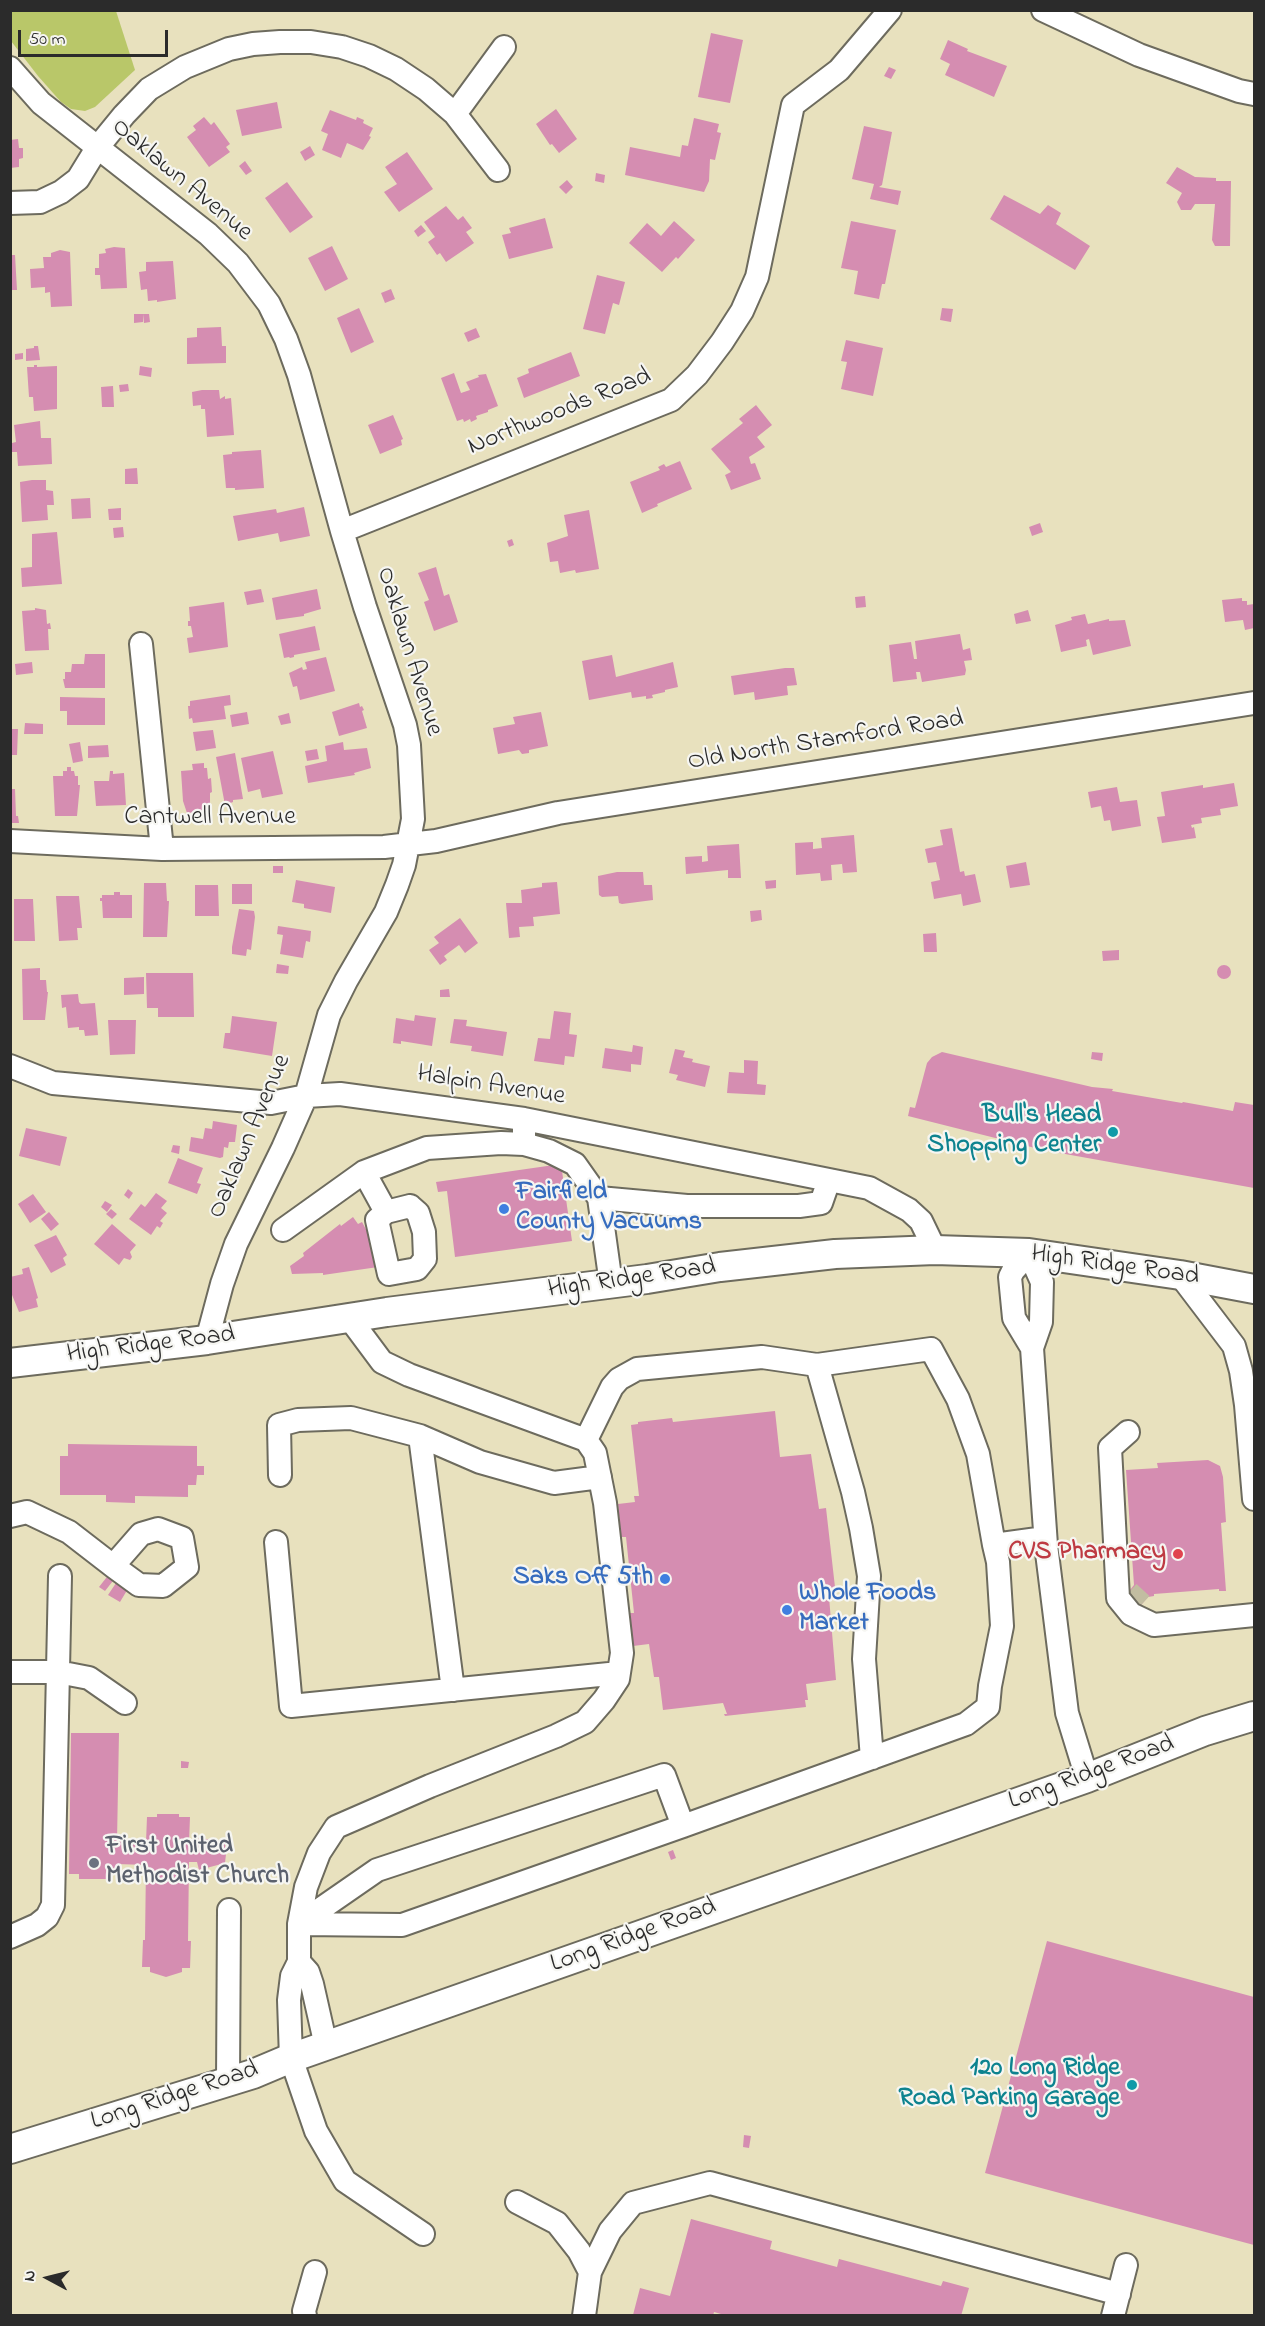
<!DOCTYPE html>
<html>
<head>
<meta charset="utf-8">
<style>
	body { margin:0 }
	#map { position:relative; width:1265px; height:2326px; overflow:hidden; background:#e8e1be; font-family:"Indie Flower",sans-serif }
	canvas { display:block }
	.frame { position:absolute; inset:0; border:12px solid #2b2b2b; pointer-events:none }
	.north { position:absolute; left:18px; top:2248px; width:60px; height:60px; -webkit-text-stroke:4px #f6f6f2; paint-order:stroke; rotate:277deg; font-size:16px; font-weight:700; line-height:24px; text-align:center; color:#2b2b2b }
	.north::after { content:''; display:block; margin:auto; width:21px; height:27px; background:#2b2b2b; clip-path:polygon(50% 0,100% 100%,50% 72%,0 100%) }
	.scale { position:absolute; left:18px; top:30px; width:150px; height:27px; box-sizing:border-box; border:3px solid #2b2b2b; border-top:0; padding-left:8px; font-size:18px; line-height:21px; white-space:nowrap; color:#2b2b2b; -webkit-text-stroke:4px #f6f6f2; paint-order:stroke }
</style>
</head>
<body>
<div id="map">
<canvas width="1265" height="2326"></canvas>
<div class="frame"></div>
<div class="north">N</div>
<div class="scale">50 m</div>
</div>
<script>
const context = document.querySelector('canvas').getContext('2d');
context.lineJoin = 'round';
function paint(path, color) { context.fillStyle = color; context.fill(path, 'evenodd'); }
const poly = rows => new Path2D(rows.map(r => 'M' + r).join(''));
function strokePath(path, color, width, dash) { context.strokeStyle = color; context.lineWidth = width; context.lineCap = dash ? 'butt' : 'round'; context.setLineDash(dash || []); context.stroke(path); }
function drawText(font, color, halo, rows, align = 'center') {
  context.font = font + ' "Indie Flower",sans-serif'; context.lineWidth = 4.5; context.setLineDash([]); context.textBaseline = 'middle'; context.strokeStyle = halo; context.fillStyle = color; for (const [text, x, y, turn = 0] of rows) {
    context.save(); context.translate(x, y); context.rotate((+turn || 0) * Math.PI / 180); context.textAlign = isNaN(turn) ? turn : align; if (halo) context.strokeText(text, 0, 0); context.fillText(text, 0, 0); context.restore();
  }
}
const green = poly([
	[11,10,116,11,135,70,95,107,85,111,71,109,61,102,38,76,11,41]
]);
const building = poly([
	[711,33,743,40,730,103,698,97],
	[948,40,968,49,967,51,1007,66,994,97,945,75,950,64,940,59],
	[889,67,896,70,891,79,884,76],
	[277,102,282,128,242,136,236,110],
	[556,109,577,139,559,153,552,144,550,145,536,124],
	[330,110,356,120,357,117,364,120,363,123,373,128,369,136,371,137,363,150,347,143,341,158,322,150,328,134,321,131],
	[204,117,211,125,214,122,230,144,226,147,230,152,209,167,187,137,196,130,193,126],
	[694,118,719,124,717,132,721,133,715,160,710,159,709,181,704,192,625,175,630,147,680,157,682,145,688,146],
	[864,126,892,132,882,185,879,187,901,191,898,205,870,199,874,184,852,179],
	[18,139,19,148,23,148,23,158,19,159,19,167,10,168,10,140],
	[310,146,315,155,305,161,300,152],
	[407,152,433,189,399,212,384,192,397,184,385,167],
	[245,161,252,171,246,175,239,166],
	[1177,167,1195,177,1216,178,1216,181,1231,181,1230,246,1215,246,1212,240,1215,204,1195,204,1191,210,1181,210,1177,202,1182,193,1166,183],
	[596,173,605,175,604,183,595,181],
	[567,180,573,187,566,194,559,187],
	[287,182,313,217,290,233,265,198],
	[1004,195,1040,214,1048,205,1061,213,1056,224,1090,246,1075,270,990,219],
	[446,206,458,220,463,216,472,228,466,232,474,243,446,262,440,253,437,255,428,242,435,237,424,222],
	[545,218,553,248,509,259,502,235,511,233,509,228],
	[674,221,695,240,678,259,676,257,662,272,629,243,647,223,661,236],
	[851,221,896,230,885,284,882,284,879,299,854,294,858,271,841,268],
	[421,225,426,231,418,237,414,231],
	[332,246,348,279,325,291,308,258],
	[114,247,125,248,127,288,101,289,100,275,95,275,95,268,99,268,99,254,106,253,105,249],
	[60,250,70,252,72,306,51,307,50,292,45,293,45,287,31,288,30,269,44,268,43,257,51,257,51,253],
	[10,255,15,255,17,290,10,290],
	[173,261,176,299,157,302,157,300,148,301,147,289,141,290,139,272,146,271,146,262],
	[597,275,625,282,619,305,613,303,605,334,583,329],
	[391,289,395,299,385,303,381,293],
	[359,308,374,342,351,353,337,318],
	[942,308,953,309,951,322,940,320],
	[134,314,143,314,143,322,134,323],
	[143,314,149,314,150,322,144,323],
	[221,327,222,346,226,346,226,363,187,364,187,338,197,337,197,328],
	[476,328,480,337,468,342,464,333],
	[846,340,883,348,873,396,841,389,847,362,841,361],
	[34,346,38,346,40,360,26,361,26,349,34,348],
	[571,352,580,376,524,398,517,378,529,373,528,369],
	[23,353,23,359,15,360,15,354],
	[34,365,37,365,37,367,57,366,57,409,34,411,33,397,29,397,27,367,34,367],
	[140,366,152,368,151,377,139,375],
	[454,373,461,393,470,390,466,382,479,377,478,375,486,374,498,406,488,410,488,412,476,416,477,419,471,422,470,419,464,422,463,419,457,421,441,378],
	[128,384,129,391,120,392,119,385],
	[113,386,114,407,102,407,101,387],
	[202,390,219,390,220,399,225,396,225,399,231,398,234,435,207,437,205,409,201,409,201,405,193,406,192,392],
	[756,405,772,425,757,437,765,447,749,457,751,464,755,463,761,479,731,490,725,475,731,472,711,449,743,423,739,419],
	[393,415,403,439,401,440,402,445,380,454,368,425],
	[40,421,41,438,51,438,52,464,18,466,17,452,12,452,12,443,16,442,14,425],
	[261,450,264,488,235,490,235,488,226,488,223,455,232,454,232,452],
	[680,461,692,489,657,504,658,506,642,513,630,482,660,470,658,467,664,464,666,467],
	[137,468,138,484,125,484,125,469],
	[32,480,46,480,46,490,53,491,54,505,47,505,48,520,22,522,20,482],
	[90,498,91,518,72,519,71,499],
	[304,507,310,536,280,542,278,533,238,541,233,516,276,509,277,513],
	[121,508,121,520,109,520,108,509],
	[589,510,599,569,576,573,575,570,560,573,558,561,550,562,547,543,568,536,564,515],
	[1040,523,1043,532,1032,536,1029,527],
	[123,527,124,537,114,538,113,528],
	[57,532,62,584,22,587,21,568,32,567,32,534],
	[512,539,514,545,509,547,507,541],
	[436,567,444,596,449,594,458,622,434,631,424,602,429,600,418,573],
	[261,589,264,602,247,605,244,592],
	[317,589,321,609,304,614,304,616,276,620,272,598],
	[865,596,866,607,856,608,855,597],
	[1242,598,1242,601,1247,601,1247,605,1254,604,1254,628,1245,630,1243,620,1225,622,1222,600],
	[224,602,228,647,189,653,187,638,193,637,191,626,188,626,188,621,190,621,189,607],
	[35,608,46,610,47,624,50,623,51,629,48,629,49,650,25,651,22,611,35,610],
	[1028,610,1031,621,1016,624,1014,614],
	[1085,614,1088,624,1109,619,1109,621,1125,620,1131,646,1093,655,1089,639,1086,640,1087,646,1061,652,1055,625,1072,620,1071,617],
	[315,626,320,650,294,655,294,657,290,658,289,657,284,658,279,634],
	[960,634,963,650,970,648,972,660,964,661,966,670,965,675,922,682,920,672,916,672,917,679,893,682,889,645,911,642,914,659,917,659,915,641],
	[85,654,105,654,105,688,65,688,63,679,65,679,65,672,71,672,72,664,84,664],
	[612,655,616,677,673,662,678,687,665,690,665,692,652,695,653,698,646,699,646,696,632,698,631,692,589,700,582,661],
	[326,657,335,691,300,700,297,686,293,687,289,673,302,667,303,670,307,669,305,662],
	[32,662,33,673,16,675,15,664],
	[785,668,794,668,797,685,787,686,788,695,755,700,754,692,734,695,731,676],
	[230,695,231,705,224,706,226,719,193,723,192,718,189,719,188,706,190,706,190,701],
	[60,697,105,698,105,725,67,725,67,711,60,711],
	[359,703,360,707,362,706,364,710,362,711,367,728,339,736,332,712],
	[247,712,249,724,232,727,230,715],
	[541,712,548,746,529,750,529,753,522,754,519,750,498,754,493,728,515,724,513,717],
	[289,713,291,723,281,725,278,716],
	[25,723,43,724,43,734,24,734],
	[10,729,18,729,17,755,10,755],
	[213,730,216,748,196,751,193,732],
	[80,742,83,761,73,763,69,744],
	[343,742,344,750,367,748,371,768,354,773,355,775,308,783,305,766,327,761,325,746],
	[108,745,109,757,88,758,88,746],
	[317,749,319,759,307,761,305,751],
	[273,751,283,794,262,798,260,789,248,792,241,758],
	[235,753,243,799,233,800,233,802,225,805,216,757],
	[204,763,204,768,207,768,208,779,211,778,212,792,210,793,210,811,187,813,183,801,181,771,193,770,192,764],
	[67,767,71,767,71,771,74,771,75,776,78,776,78,785,80,785,77,816,55,816,53,776,63,776,63,771,67,771],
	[110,771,113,771,113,774,124,773,126,805,96,806,94,781,109,781],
	[1234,783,1238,806,1220,809,1221,815,1201,818,1202,823,1191,825,1192,828,1194,827,1196,838,1162,843,1157,817,1165,816,1161,792,1203,785,1203,788],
	[1117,787,1120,802,1137,800,1141,826,1112,831,1110,820,1104,821,1101,806,1091,808,1088,792],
	[10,789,15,789,16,816,18,816,19,823,10,823],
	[952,828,960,872,964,871,965,876,975,874,981,902,963,906,961,894,934,899,931,882,940,880,936,862,928,863,925,849,943,845,940,830],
	[854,835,857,872,843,873,842,864,831,865,832,880,821,881,820,873,796,875,795,843,813,842,813,849,822,848,821,838],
	[739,844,741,878,728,878,728,870,686,874,685,857,702,856,702,862,708,861,707,846],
	[1026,862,1030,885,1010,888,1006,866],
	[273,866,283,866,283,873,273,873],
	[617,872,643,872,644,885,652,885,653,900,622,904,619,903,618,896,602,897,599,895,598,876],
	[296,880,335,887,331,913,304,908,304,904,292,902],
	[776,880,776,888,766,889,765,881],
	[557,882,560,914,533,917,534,926,519,927,520,937,509,938,506,903,522,903,521,890,542,887,542,883],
	[144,883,166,883,167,901,169,901,167,937,143,937],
	[232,884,252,884,252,904,232,904],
	[195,885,218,885,219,916,195,916],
	[114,892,120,892,120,895,132,895,132,918,103,918,102,901,100,901,100,898,102,898,102,895,114,895],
	[56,896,79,896,82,928,77,928,78,940,59,941],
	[14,899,33,899,35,941,14,941],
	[239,909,254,911,255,917,251,950,247,949,246,956,232,954,232,947],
	[761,910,762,920,751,922,750,911],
	[460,918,478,943,465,953,459,945,444,956,447,960,440,965,429,950,439,943,434,937],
	[278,926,311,931,310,942,306,941,303,958,280,954,283,935,277,934],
	[936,933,937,952,924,952,923,934],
	[1119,950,1119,960,1103,961,1102,951],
	[277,964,289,966,288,974,276,973],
	'1217 972a7 7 0 1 1 14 0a7 7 0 1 1-14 0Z',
	[40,968,40,980,46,980,47,992,48,992,45,1020,23,1020,22,969],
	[146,973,193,973,194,1017,158,1017,158,1008,147,1008],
	[144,977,144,994,124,995,124,978],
	[449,989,450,997,440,997,440,990],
	[78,994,79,1002,81,1004,95,1003,98,1035,85,1036,84,1030,79,1030,79,1027,68,1028,66,1007,62,1008,61,995],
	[554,1011,571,1013,569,1034,577,1035,574,1057,565,1056,564,1065,534,1061,538,1038,550,1039],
	[415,1015,436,1018,432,1046,401,1041,401,1044,393,1043,396,1018,414,1021],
	[232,1016,277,1022,272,1056,223,1048,225,1033,230,1033],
	[454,1019,467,1020,466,1026,507,1032,503,1056,471,1051,472,1046,450,1043],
	[108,1020,136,1020,135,1054,110,1055],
	[633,1045,643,1047,641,1065,631,1064,631,1072,602,1068,605,1048,632,1052],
	[675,1049,685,1051,683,1057,693,1059,692,1062,710,1066,705,1087,676,1080,678,1075,669,1073],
	[942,1052,1092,1087,1113,1089,1112,1091,1182,1103,1183,1102,1233,1111,1235,1102,1254,1105,1254,1188,1043,1150,908,1116,910,1107,915,1108,927,1063,932,1057],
	[1092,1052,1103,1053,1102,1061,1091,1059],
	[744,1060,758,1061,757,1084,766,1085,765,1095,727,1093,729,1072,744,1073],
	[213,1121,237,1125,235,1142,229,1142,228,1148,224,1147,223,1157,220,1158,189,1151,191,1137,203,1139,205,1128,212,1129],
	[26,1128,67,1137,60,1166,19,1156],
	[173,1145,180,1146,179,1154,171,1152],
	[178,1158,203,1168,197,1183,201,1184,197,1194,168,1183],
	[561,1164,572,1241,455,1257,447,1191,438,1192,436,1182],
	[128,1189,133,1193,129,1199,124,1195],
	[156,1193,167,1201,161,1208,167,1213,160,1221,163,1223,160,1228,157,1226,151,1235,129,1219,141,1204,145,1207],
	[33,1194,46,1212,30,1223,18,1204],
	[105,1201,112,1205,107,1212,101,1207],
	[111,1209,117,1214,112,1219,106,1214],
	[49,1212,59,1224,51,1231,41,1219],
	[353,1217,358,1224,362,1222,369,1235,378,1267,323,1275,323,1273,292,1274,290,1266,304,1256,303,1253,340,1224,341,1226],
	[112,1224,136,1245,130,1252,132,1257,130,1260,124,1258,119,1265,94,1244],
	[56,1235,67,1255,63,1258,66,1265,51,1273,34,1245],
	[29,1267,38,1298,36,1299,38,1307,19,1312,10,1290,10,1277,23,1274,22,1269],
	[775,1411,780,1457,811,1454,819,1509,826,1508,836,1596,829,1597,836,1680,806,1684,808,1700,805,1700,806,1707,725,1716,724,1714,727,1714,723,1703,663,1710,659,1677,654,1677,649,1644,633,1646,630,1613,634,1613,626,1537,621,1537,618,1504,635,1502,634,1496,639,1496,631,1425,638,1424,638,1422,672,1418,673,1422],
	[68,1444,197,1446,197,1466,204,1466,204,1475,197,1475,196,1485,188,1485,188,1497,135,1496,135,1503,106,1502,106,1495,60,1495,60,1456,68,1456],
	[1208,1460,1220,1466,1223,1477,1226,1522,1221,1523,1226,1591,1219,1591,1219,1589,1154,1594,1154,1596,1148,1597,1136,1611,1123,1599,1134,1585,1126,1470,1158,1468,1157,1463],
	[110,1573,116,1577,105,1591,99,1587],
	[118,1580,129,1587,120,1602,108,1595],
	[71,1733,119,1733,117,1841,146,1842,147,1817,157,1817,157,1814,179,1814,179,1817,190,1817,189,1843,197,1844,199,1837,225,1844,226,1854,225,1863,199,1870,197,1862,189,1862,188,1941,191,1941,190,1968,182,1968,182,1972,166,1977,150,1972,150,1967,142,1967,143,1940,145,1940,146,1865,117,1864,117,1875,107,1875,107,1879,79,1879,79,1874,69,1874],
	[181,1761,189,1762,188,1768,181,1768],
	[673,1850,676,1858,671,1860,668,1852],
	[1047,1941,1254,1997,1254,2245,985,2173],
	[744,2135,751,2136,749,2148,743,2147],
	[691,2219,772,2241,770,2249,837,2267,839,2259,941,2286,943,2281,969,2288,961,2316,728,2316,714,2312,713,2316,633,2315,640,2288,670,2296]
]);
const minorTunnel = poly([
	[1129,1592,1142,1604]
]);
const minor = poly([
	[1043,10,1139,55,1239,91,1254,94],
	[10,68,41,103,208,234,238,263,269,304,286,339,299,375,342,531,365,607,405,725,409,745,413,819,404,865,397,885,386,912,346,981,329,1015,306,1096,283,1148,236,1244,222,1284,207,1340],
	[455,114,504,47],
	[10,203,40,202,61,192,78,179,97,148,124,115,149,89,185,67,229,49,253,44,280,42,311,42,342,47,369,56,396,69,426,89,455,114,498,170],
	[342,531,671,400,697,375,722,342,742,311,757,277,793,105,839,70,890,10],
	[141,644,162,849],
	[10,841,162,849,384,847,436,841,558,813,1254,703],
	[10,1066,53,1083,271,1103,306,1096,340,1094,524,1119,869,1188,909,1210,921,1221,935,1250],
	[524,1144,549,1151,575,1164,599,1198],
	[364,1172,386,1212],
	[410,1206,418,1213,424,1232,425,1259,417,1269,389,1274,377,1220,386,1212,410,1206],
	[283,1230,364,1172,427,1148,501,1143,524,1144,524,1119],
	[1180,1275,1234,1346,1241,1371,1246,1405,1254,1499],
	[611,1284,599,1198,687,1206,799,1206,821,1203,829,1180],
	[350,1319,382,1362,409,1375,586,1440,595,1453,605,1503,622,1653,618,1679,604,1700,585,1722,556,1736,430,1786,336,1827,319,1853,306,1887,299,1924,299,1962,292,1976,289,2000,291,2058,316,2131,345,2181,423,2234],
	[1032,1348,1014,1318,1010,1277,1013,1271,1029,1253,1042,1282,1041,1322,1032,1348,1046,1545,1067,1713,1087,1778],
	[817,1365,853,1492,861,1528,869,1576,864,1659,872,1758],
	[1128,1432,1110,1448,1118,1598,1131,1614,1154,1625,1254,1615],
	[420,1436,453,1690],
	[586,1440,612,1387,619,1379,637,1369,762,1357,817,1365,931,1349,958,1399,978,1454,994,1545,1045,1538],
	[280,1475,279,1425,298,1420,351,1418,420,1436,480,1462,554,1483,600,1477],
	[10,1516,27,1512,69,1532,113,1566,139,1585,163,1586,187,1567,182,1538,158,1529,141,1534,113,1566],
	[276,1542,291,1706,619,1673],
	[10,1672,58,1672,89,1678,125,1703],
	[683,1826,664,1775,377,1870,299,1924,402,1925,683,1826,966,1724,988,1707,990,1686,1002,1626,998,1562,994,1545],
	[10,1937,37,1925,47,1917,53,1905,60,1576],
	[299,1962,308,1972,312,1984,326,2046],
	[228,2082,229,1910],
	[517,2202,557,2223,579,2251,590,2272,584,2316],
	[590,2272,610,2231,633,2203,710,2183,1119,2294],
	[305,2316,304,2311,315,2272],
	[1113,2316,1126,2265]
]);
const major = poly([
	[10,1363,207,1340,387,1312,647,1279,720,1267,835,1254,935,1250,1029,1253,1180,1275,1254,1289],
	[10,2149,253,2074,291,2058,1087,1778,1205,1731,1254,1716]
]);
const markers = [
	[1113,1132,6,"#0f9aa8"],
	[504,1209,6,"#3f7fe0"],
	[1178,1554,6,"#e0444e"],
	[665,1579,6,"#3f7fe0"],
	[787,1610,6,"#3f7fe0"],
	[94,1863,6,"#6b7280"],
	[1132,2085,6,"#0f9aa8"]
];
const streetNames = [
	["Oaklawn Avenue",181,181,40],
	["Northwoods Road",560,413,-22],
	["Oaklawn Avenue",408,652,73],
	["Old North Stamford Road",826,742,-9],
	["Cantwell Avenue",210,819],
	["Halpin Avenue",491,1087,9],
	["Oaklawn Avenue",251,1137,-67],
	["High Ridge Road",1115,1267,8],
	["High Ridge Road",632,1280,-8],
	["High Ridge Road",151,1346,-7],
	["Long Ridge Road",1092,1774,-20],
	["Long Ridge Road",634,1937,-20],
	["Long Ridge Road",175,2097,-18]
];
const cultureNames = [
	["Bull's Head",1101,1117],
	["Shopping Center",1101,1147],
	["120 Long Ridge",1120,2070],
	["Road Parking Garage",1120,2100]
];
const shopNames = [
	["Fairfield",516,1194],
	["County Vacuums",516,1224],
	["Saks Off 5th",653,1579,"right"],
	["Whole Foods",799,1595],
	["Market",799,1625]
];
const healthNames = [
	["CVS Pharmacy",1166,1554]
];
const worshipNames = [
	["First United",106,1848],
	["Methodist Church",106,1878]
];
paint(green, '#b9c769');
paint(building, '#d58db1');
strokePath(minorTunnel, '#c2bda1', 22, [22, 11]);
strokePath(minor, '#6d6b5e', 26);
strokePath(major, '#6d6b5e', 32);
strokePath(minor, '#fff', 22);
strokePath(major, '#fff', 28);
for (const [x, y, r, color] of markers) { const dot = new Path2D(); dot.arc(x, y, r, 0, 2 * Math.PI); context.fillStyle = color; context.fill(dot); strokePath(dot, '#f6f6f2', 2); }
drawText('26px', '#2b2b2b', '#f6f6f2', streetNames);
drawText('bold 26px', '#0d838f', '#f6f6f2', cultureNames, 'right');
drawText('bold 26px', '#366cbe', '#f6f6f2', shopNames, 'left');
drawText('bold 26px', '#be3a42', '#f6f6f2', healthNames, 'right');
drawText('bold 26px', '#5b616d', '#f6f6f2', worshipNames, 'left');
</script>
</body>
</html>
